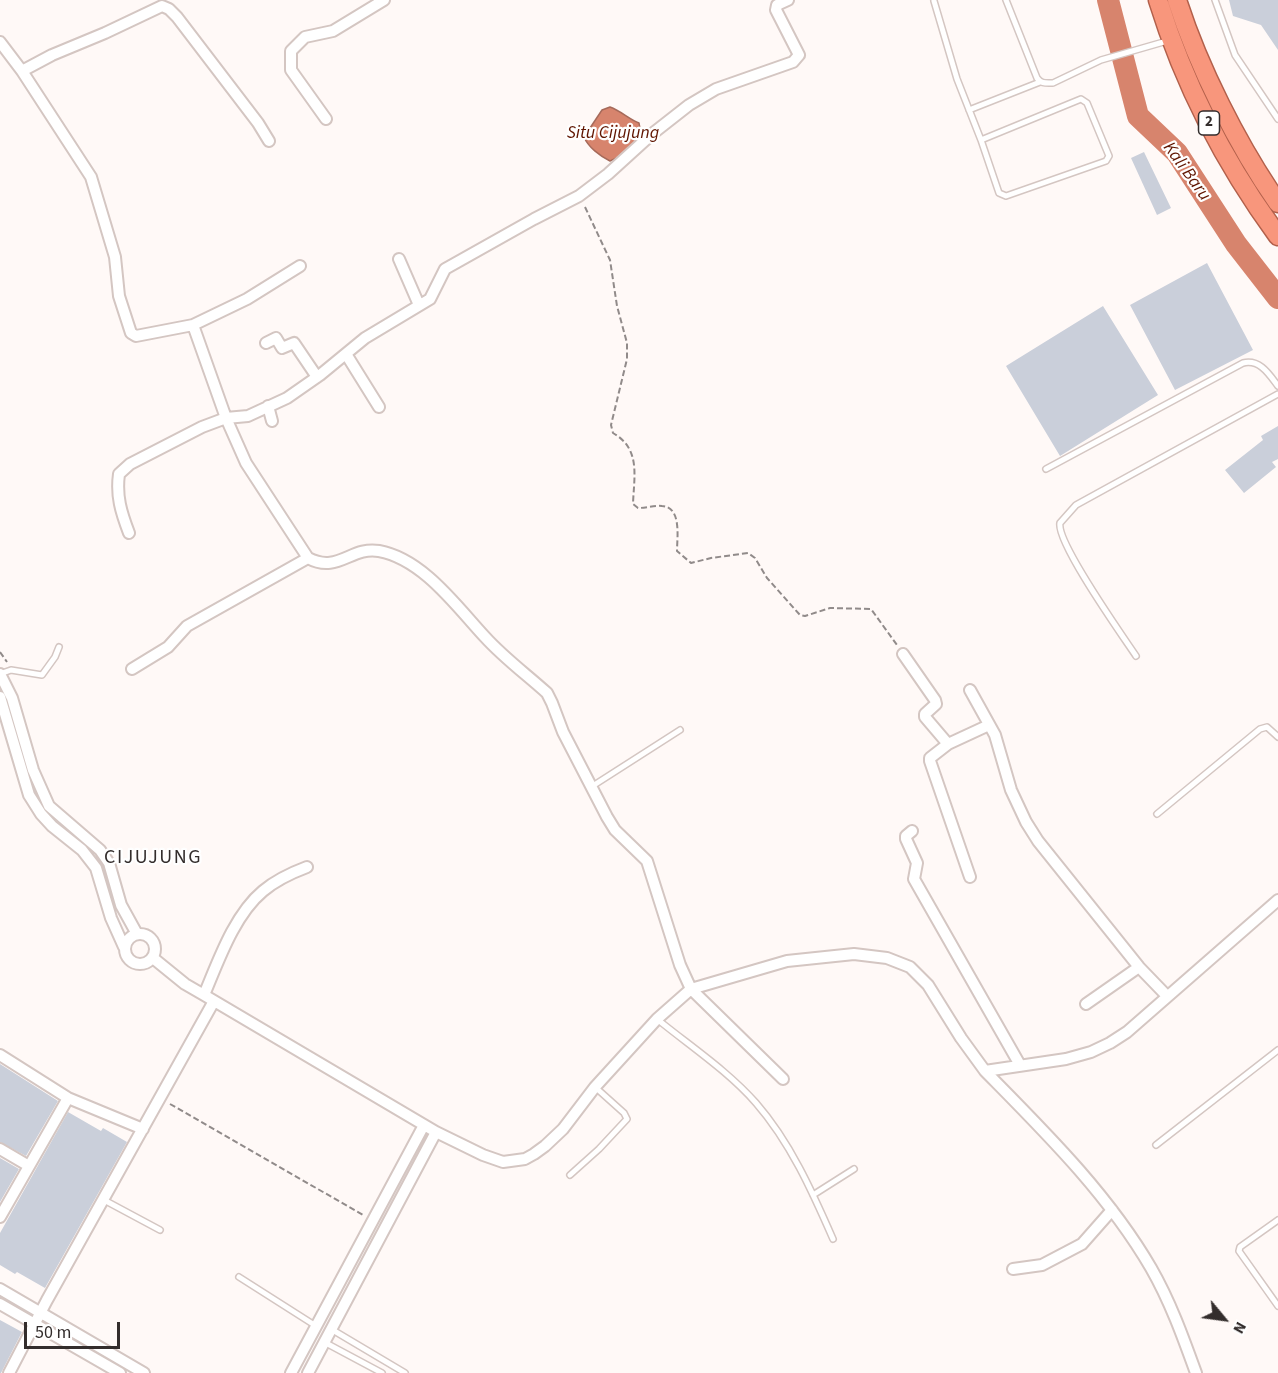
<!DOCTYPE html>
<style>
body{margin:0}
#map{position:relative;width:1278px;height:1373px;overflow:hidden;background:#fff9f7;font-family:"Source Sans 3",sans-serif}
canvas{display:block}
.north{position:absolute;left:1194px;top:1289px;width:60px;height:60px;-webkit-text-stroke:4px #fff;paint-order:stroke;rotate:119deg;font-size:16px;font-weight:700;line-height:24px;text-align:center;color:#332d2c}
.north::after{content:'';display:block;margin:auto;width:21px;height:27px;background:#332d2c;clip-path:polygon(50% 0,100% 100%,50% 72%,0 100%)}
.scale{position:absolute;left:24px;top:1322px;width:96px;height:27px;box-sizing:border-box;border:3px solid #332d2c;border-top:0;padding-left:8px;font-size:18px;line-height:21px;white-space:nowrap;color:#332d2c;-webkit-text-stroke:4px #fff;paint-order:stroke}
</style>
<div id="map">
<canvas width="1278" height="1373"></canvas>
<div class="north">N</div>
<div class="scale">50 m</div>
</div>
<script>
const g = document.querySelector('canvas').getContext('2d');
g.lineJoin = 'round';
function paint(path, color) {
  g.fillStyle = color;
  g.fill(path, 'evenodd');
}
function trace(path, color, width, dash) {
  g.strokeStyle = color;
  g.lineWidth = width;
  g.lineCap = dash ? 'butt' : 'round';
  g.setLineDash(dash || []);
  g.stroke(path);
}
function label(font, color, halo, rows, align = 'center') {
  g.font = font + ' "Source Sans 3",sans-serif';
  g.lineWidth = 4.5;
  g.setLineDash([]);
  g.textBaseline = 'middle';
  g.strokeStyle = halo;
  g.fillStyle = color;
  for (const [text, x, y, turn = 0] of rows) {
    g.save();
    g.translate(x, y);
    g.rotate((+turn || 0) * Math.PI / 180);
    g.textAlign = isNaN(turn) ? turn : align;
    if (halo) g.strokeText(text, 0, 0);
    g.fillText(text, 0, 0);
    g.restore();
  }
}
const water = new Path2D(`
 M610 107C621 111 629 119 639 123 645 141 625 155 610 161 600 156 588 147 584 137L602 110Z`);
const river = new Path2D(`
 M1108 0 1138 116 1177 153 1236 244 1278 298`);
const building = new Path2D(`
 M1229 0H1278V50L1261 25 1233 16Z
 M1144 152 1171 208 1157 215 1131 158Z
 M1207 263 1253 350 1175 390 1130 305Z
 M1103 306 1158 395 1060 456 1006 366Z
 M1278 426V459L1272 462 1276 467 1244 493 1225 470 1263 440 1261 436Z
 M0 1064 58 1101 26 1156 0 1142Z
 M68 1112 101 1131 103 1128 127 1142 45 1288 17 1272 15 1274 0 1265V1233Z
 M0 1158 19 1169 0 1202Z
 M0 1320 22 1332 1 1373H0Z`);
const path = new Path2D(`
 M585 207 610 260 617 306 627 343V359L611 425 613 433C641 449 634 476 633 504L638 508C646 508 655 505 662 506 682 507 677 538 677 551L691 563 711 558 748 553 755 558 767 578 800 615 805 616 830 608 871 609 897 645
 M0 652 7 662
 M170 1104 363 1215`);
const service = new Path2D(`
 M1006 0 1037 78C1041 84 1046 83 1053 83L1101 60 1167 41
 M1215 0 1235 55 1278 119
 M934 1 957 79 981 140 999 193 1006 196 1106 161 1109 156 1087 103 1081 99 981 140
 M969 110 1040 82
 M1046 469 1243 363C1260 359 1269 374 1278 386
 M1136 656C1122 635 1056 542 1060 523L1076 505 1278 394
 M0 674 11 670 42 675 55 657 59 647
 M591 787 680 730
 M1157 814 1260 729 1267 727 1278 737
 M657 1019C690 1046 728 1071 756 1103 790 1142 812 1191 833 1239
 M1156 1145 1278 1050
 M570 1175 599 1149 627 1119 624 1113 595 1087
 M813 1195 854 1169
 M104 1200 160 1230
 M1278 1220 1240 1247 1239 1251 1278 1306
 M239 1277 316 1326
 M331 1329 405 1373
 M324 1342 382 1373`);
const minor = new Path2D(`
 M0 42 22 71 91 177 115 257 119 296 131 333 136 336 193 325 226 418 246 463 308 558C338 574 351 546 379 551 423 559 457 607 485 637 504 658 526 674 547 693L552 703 563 732 607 817 615 830 647 861 680 965 691 989 783 1079
 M22 71 52 55 105 33 162 6 169 9 177 17 258 123 269 141
 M326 119 291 70V51L305 37 333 31 384 0
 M399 259 419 305
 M193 325 247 299 300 266
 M266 343 276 338 282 348 294 343 317 377
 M346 354 379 407
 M268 406 272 421
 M129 533C121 512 116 496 119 474L130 464 202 427 226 418 248 416 287 398 320 375 365 338 430 299 445 269 534 219 579 196 608 174 652 134 689 105 716 89 793 62 799 55 776 10 777 5 788 0
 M903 654 935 700 936 704 925 714V717L948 744
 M132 669 168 647 187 626 308 558
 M0 674 12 698 33 770 49 806 100 850 109 863 121 905 137 934
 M970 690 995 735 1011 790 1026 822 1038 841 1139 967 1167 996
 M0 697 29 795 41 814 52 826 82 850 96 868 111 918 124 947
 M912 831 906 836V839L917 863 914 879 1020 1065
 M970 877 930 761V758L948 744 989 725
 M125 949a15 15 0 1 1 30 0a15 15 0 1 1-30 0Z
 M153 958 185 984 204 995 436 1132 483 1155 503 1162 525 1159 534 1154 545 1146 563 1129 595 1087 657 1019 691 989 787 961 854 954 887 958 910 967 928 985 961 1038 985 1071 1066 1059 1091 1052 1110 1043 1127 1032 1278 900
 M204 995C218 962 234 915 263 891 276 880 291 873 307 867
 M1086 1004 1139 967
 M0 1055 68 1098 143 1129
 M985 1071C1045 1132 1108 1194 1151 1268 1170 1301 1183 1337 1196 1373
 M0 1149 29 1166
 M0 1217 68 1098
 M1013 1269 1042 1265 1082 1244 1112 1210
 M0 1289 144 1373
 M0 1304 120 1373
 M9 1373 47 1300 214 1001
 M291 1373 424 1125
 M308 1373 436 1132`);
const trunk = new Path2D(`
 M1158 0C1184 84 1226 165 1278 236
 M1177 0C1198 66 1238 146 1278 203`);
const shields = [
 [1209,123,21]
];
const shieldNames = [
 ["2",1209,123]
];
const waterNames = [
 ["Situ Cijujung",613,134],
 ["Kali Baru",1186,172,54]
];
const quarterNames = [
 ["CIJUJUNG",153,859]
];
paint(water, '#d7846d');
trace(water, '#a66a5a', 1.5);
trace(river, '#d7846d', 22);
paint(building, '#cacfda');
trace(service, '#d4c6c2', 8);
trace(minor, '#d4c6c2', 14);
trace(trunk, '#b2604b', 21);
trace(path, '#918b8a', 2, [6, 3]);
trace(service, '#fff', 5);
trace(minor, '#fff', 10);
trace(trunk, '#f8967c', 18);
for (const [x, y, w] of shields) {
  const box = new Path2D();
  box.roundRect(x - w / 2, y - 12, w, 24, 4.5);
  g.fillStyle = '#fff';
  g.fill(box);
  trace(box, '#332d2c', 1.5);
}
label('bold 15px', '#332d2c', null, shieldNames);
label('italic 18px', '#601500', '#fff', waterNames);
g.letterSpacing = '1.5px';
label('20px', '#332d2c', '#fff', quarterNames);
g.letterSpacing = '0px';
</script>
